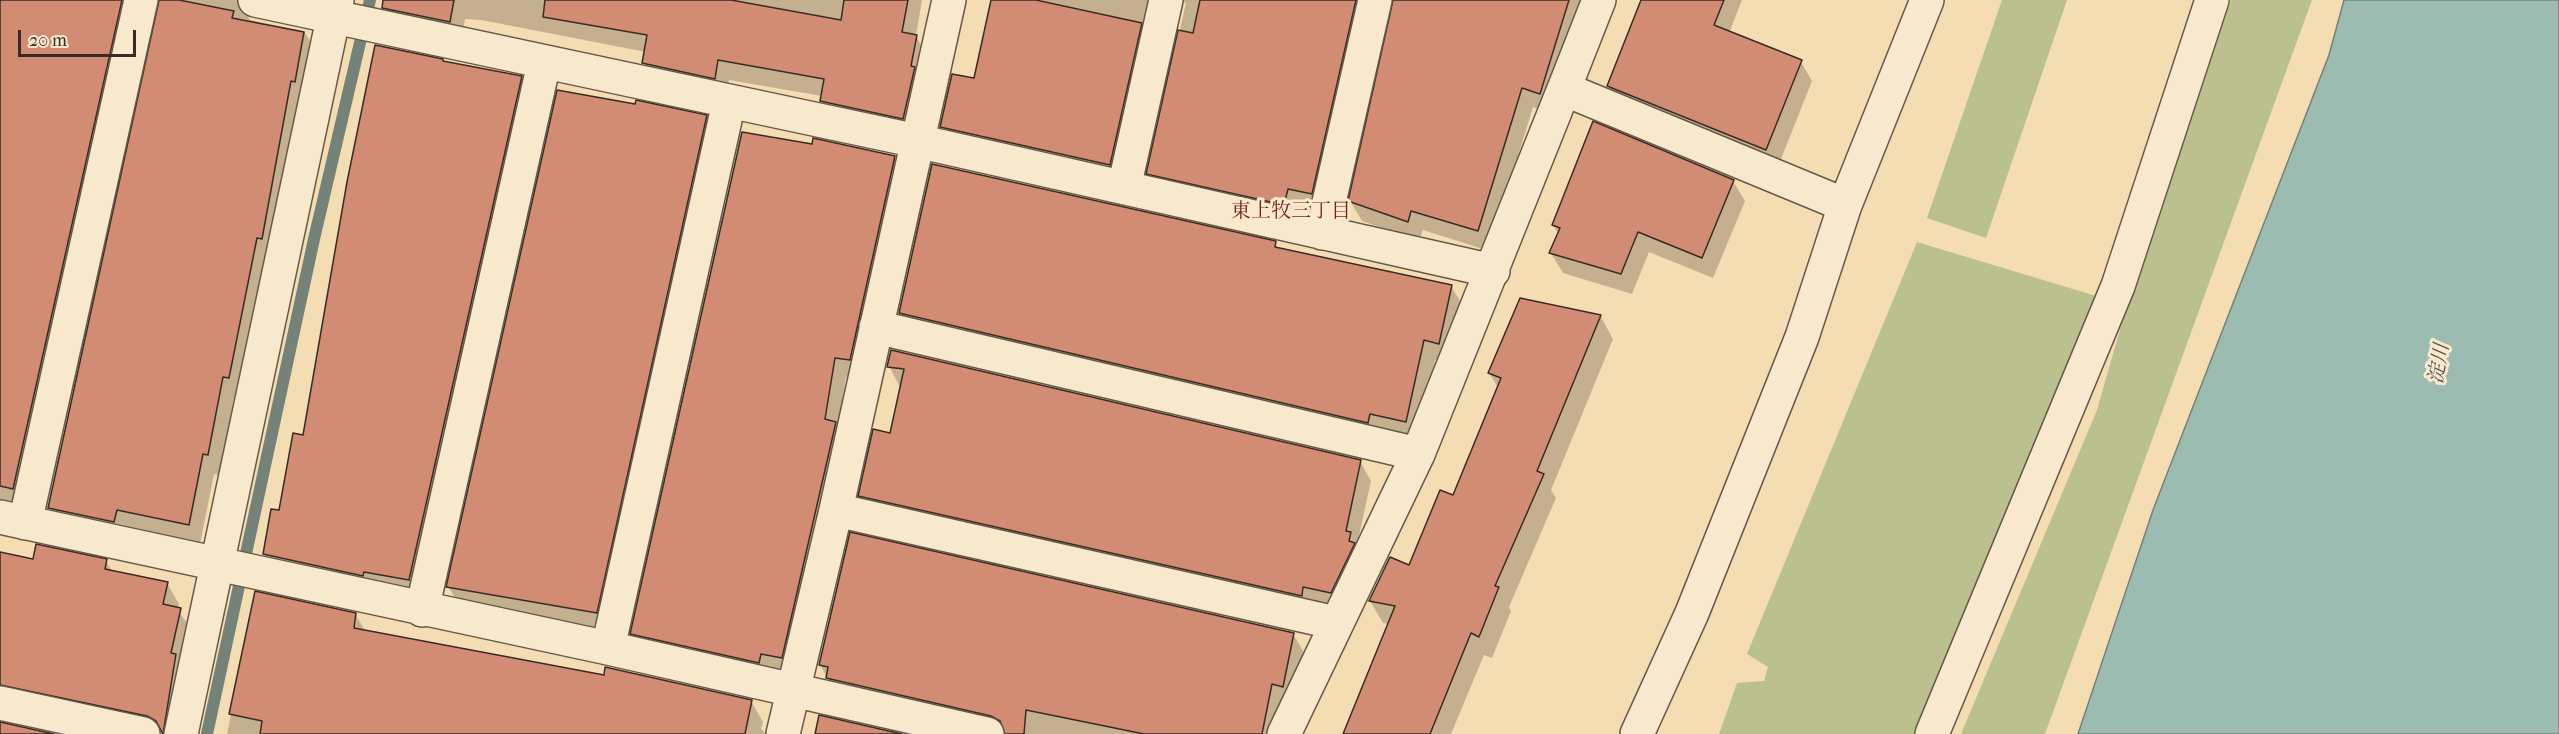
<!DOCTYPE html>
<meta charset="utf-8">
<style>
body{margin:0}
#map{position:relative;width:2559px;height:734px;overflow:hidden;background:#f5ddb3;font-family:"IM FELL French Canon",serif}
canvas{display:block}
.scale{position:absolute;left:18px;top:30px;width:118px;height:27px;box-sizing:border-box;border:3px solid #392c26;border-top:0;padding-left:8px;font-size:18px;line-height:21px;white-space:nowrap;color:#392c26;-webkit-text-stroke:4px #f8e9ce;paint-order:stroke}
</style>
<div id="map">
<canvas width="2559" height="734"></canvas>
<div class="scale">20 m</div>
</div>
<script>
const g = document.querySelector('canvas').getContext('2d');
g.lineJoin = 'round';
function paint(path, color) {
  g.fillStyle = color;
  g.fill(path, 'evenodd');
}
function trace(path, color, width, dash) {
  g.strokeStyle = color;
  g.lineWidth = width;
  g.lineCap = dash ? 'butt' : 'round';
  g.setLineDash(dash || []);
  g.stroke(path);
}
function label(font, color, halo, rows, align = 'center') {
  g.font = font + ' "IM FELL French Canon","Noto Serif JP",serif';
  g.lineWidth = 6;
  g.setLineDash([]);
  g.textBaseline = 'middle';
  g.strokeStyle = halo;
  g.fillStyle = color;
  for (const [text, x, y, turn = 0] of rows) {
    g.save();
    g.translate(x, y);
    g.rotate((+turn || 0) * Math.PI / 180);
    g.textAlign = isNaN(turn) ? turn : align;
    if (halo) g.strokeText(text, 0, 0);
    g.fillText(text, 0, 0);
    g.restore();
  }
}
const green = new Path2D(`
 M2002 0H2067L1986 238 1927 218Z
 M2231 0H2312L2045 734H1961L2097 410 2136 273Z
 M1917 242 2096 296 1921 734H1719L1737 683 1764 681 1768 667 1747 654Z`);
const water = new Path2D(`
 M2344 0H2559V734H2078L2153 510 2329 55Z`);
const shadow = new Path2D(`
 M0 0H128L25 508 0 503Z
 M160 0H326L253 7 248 17 250 20 304 31 316 51 240 398 234 397 219 475 214 474 200 544 61 528 49 508Z
 M387 0H922L916 36 927 56 915 138 833 121 821 101 822 96 729 80 726 98 656 83 644 63 646 52 481 20 465 19 461 42 397 28 385 8Z
 M992 0H1585L1552 113 1533 107 1489 251 1423 230 1419 241 1362 221 1350 201 1395 3 1391 1 1382 2 1323 214 1299 209 1295 224 1160 193 1148 173 1186 3 1182 1 1172 2 1121 185 953 147 942 127 975 80Z
 M1642 0H1742L1729 33 1801 62 1812 81 1777 169 1620 106 1608 86Z
 M444 63 521 77 533 98 421 600 276 575 264 554 304 437Z
 M706 117 718 137 608 632 460 607 448 586Z
 M894 157 906 177 861 379 846 377 838 427 847 443 793 677 644 654 632 634Z
 M1733 181 1745 201 1713 278 1649 252 1632 294 1563 273 1551 253 1559 235 1553 225Z
 M1275 243 1279 250 1451 286 1463 306 1451 363 1435 360 1418 442 912 333 900 313Z
 M1519 300 1601 317 1613 339 1551 490 1556 498 1509 607 1511 611 1492 658 1484 655 1451 734H1345L1389 624 1383 623 1370 601 1410 567 1454 497 1499 389 1489 373Z
 M892 352 1360 461 1371 481 1342 613 872 516 860 496 892 435 900 387 889 366Z
 M0 554 34 560 106 561 113 573 167 583 179 604 177 609 192 630 171 725 0 691Z
 M256 593 355 614 366 632 751 701 763 722 761 729 766 734H227Z
 M1293 634 1305 654 1277 734H997L839 698 820 665Z`);
const stream = new Path2D(`
 M207 734 314 239 370 0`);
const building = new Path2D(`
 M0 0H122L13 489 0 486Z
 M159 0H179L234 11 232 18 304 32 295 82 291 81 262 239 257 238 229 378 223 377 208 455 203 454 189 525 117 510 114 522 48 508Z
 M383 0H454L450 22 382 8Z
 M545 0H731L841 20 844 0H908L902 32 917 35 911 66 915 67 903 119 820 101 824 79 718 60 715 79 642 63 647 35 543 17Z
 M991 0H1036L1142 23 1110 165 940 127 952 74 974 78Z
 M1200 0H1356L1312 194 1288 189 1284 205 1146 174 1178 30 1193 33Z
 M1393 0H1569L1540 94 1522 88 1478 231 1411 211 1408 222 1348 201Z
 M1641 0H1724L1714 25 1802 60 1766 150 1607 86Z
 M375 45 443 59V61L522 76 409 580 364 572 363 576 263 554 271 509 279 510 293 433 303 435 347 182Z
 M557 90 635 104 636 100 707 115 597 613 446 587Z
 M1593 121 1734 180 1702 258 1638 232 1621 274 1549 253 1560 228 1552 225Z
 M742 132 812 144 813 138 895 156 850 360 835 358 825 419 836 422 782 658 761 654 759 663 630 634Z
 M932 164 1276 241 1275 247 1452 285 1439 344 1424 340 1406 422 1370 414 1368 423 899 313Z
 M1520 298 1601 315 1537 471 1544 474 1495 586 1499 587 1479 637 1471 633 1430 734H1343L1395 606 1369 601 1390 557 1409 565 1440 490 1453 495 1501 378 1488 373Z
 M891 350 1361 460 1346 531 1351 532 1349 541 1355 543 1331 593 1303 587 1302 596 858 496 873 429 890 433 904 369 887 367Z
 M850 532 1294 633 1283 687 1272 684 1262 734H1144L1026 710 1024 734H1005L1000 721 991 716 826 678 828 667 819 665Z
 M36 544 107 559 105 569 168 582 163 604 181 608 171 653 176 654 163 734 156 721 147 716 0 685V552L33 559Z
 M255 591 356 613 354 628 604 675 605 667 752 700 745 734H260L262 721 229 714Z
 M819 715 902 734H815Z
 M0 722 54 734H0Z`);
const street = new Path2D(`
 M255 0 917 141 1493 271
 M1564 89 1599 0
 M1124 188 1166 0
 M1322 233 1375 0
 M876 327 1418 454
 M836 510 1336 623
 M0 517 608 648 987 734
 M25 523 141 0
 M422 610 544 63
 M608 648 729 102
 M0 703 143 734
 M181 734 337 0
 M783 734 836 510 949 0
 M1284 734 1418 454 1564 89 1845 205
 M1637 734 1692 613 1802 337 1845 205 1927 0
 M1932 734 2118 286 2212 0`);
const neighbourhoodNames = [
 ["東上牧三丁目",1291,212]
];
const waterNames = [
 ["淀川",2440,364,-81]
];
paint(green, '#bac18e');
paint(water, '#9cbbb1');
trace(water, '#748279', 1.5);
paint(shadow, '#0003');
trace(stream, '#748279', 12);
paint(building, '#d18c73');
trace(building, '#392c26', 1.5);
trace(street, '#685849', 36);
trace(street, '#f8e9ce', 33);
label('20px', '#7a1f14', '#f8e9ce', neighbourhoodNames);
label('italic 20px', '#525049', '#f8e9ce', waterNames);
</script>
